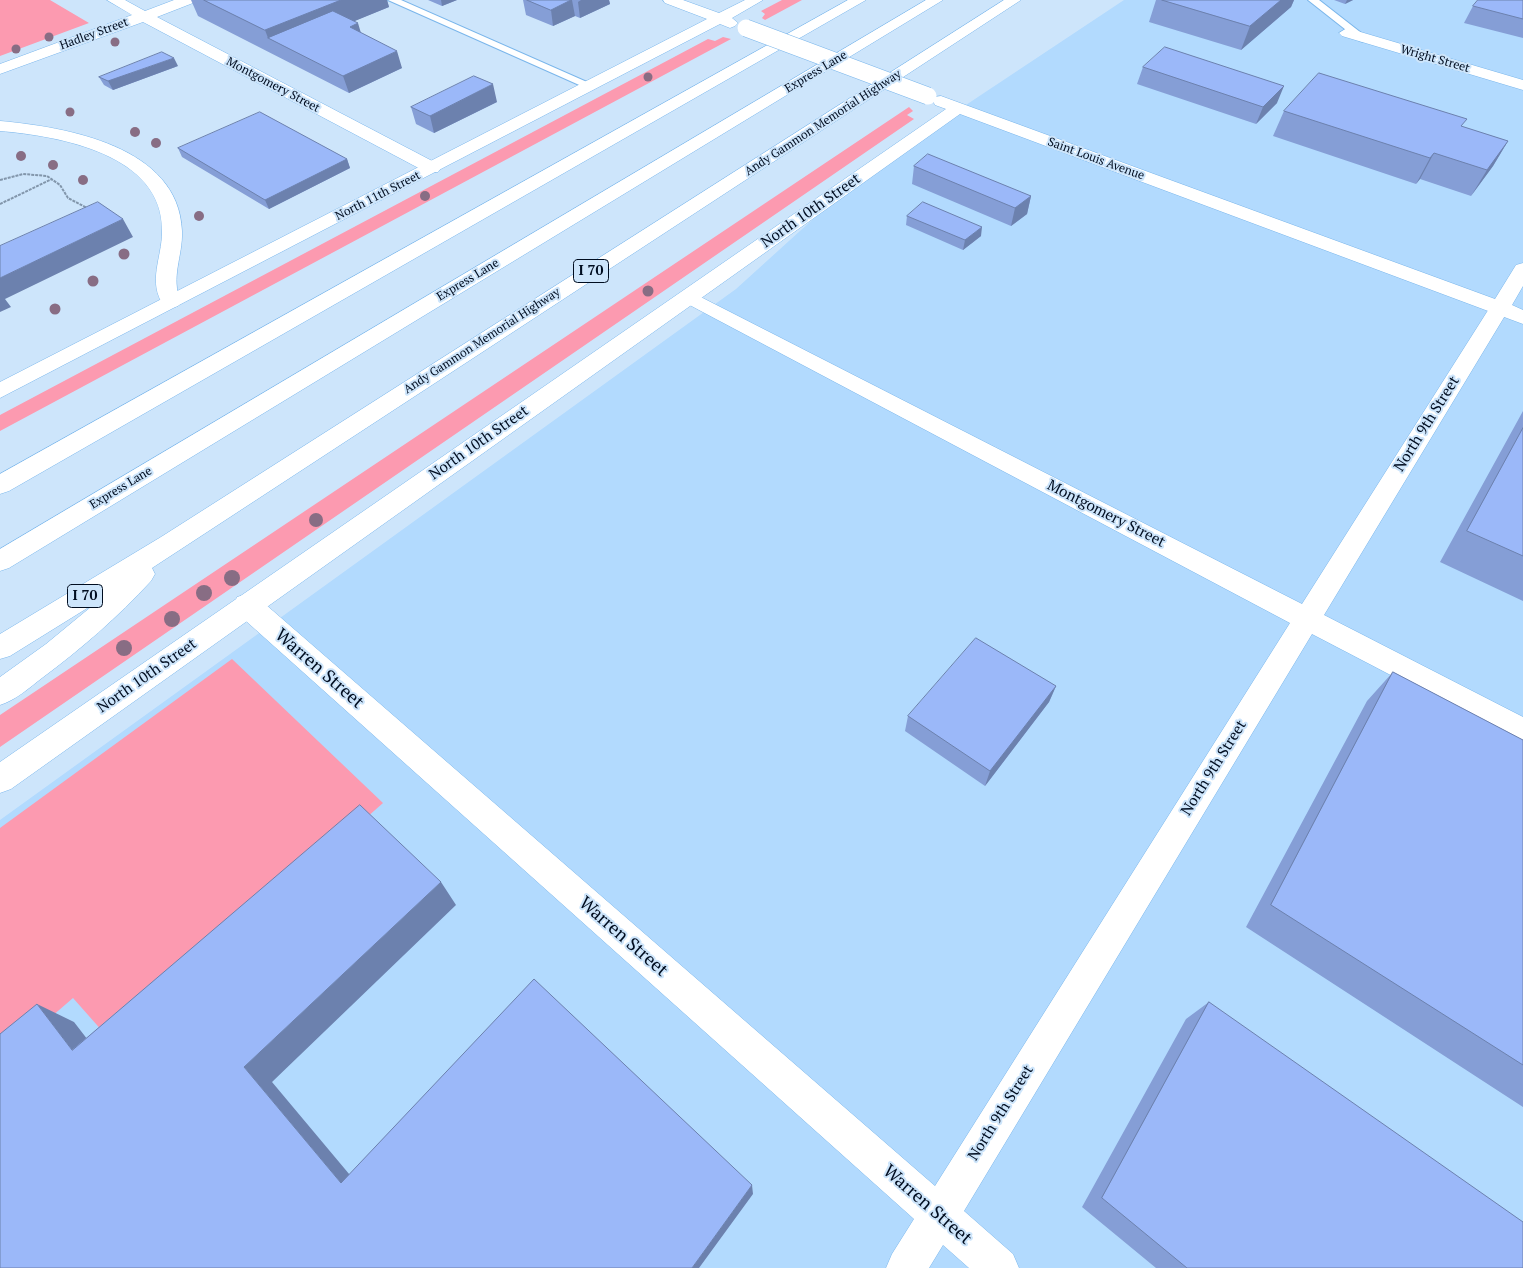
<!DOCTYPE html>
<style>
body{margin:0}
canvas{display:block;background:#cde5fb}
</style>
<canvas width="1523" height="1268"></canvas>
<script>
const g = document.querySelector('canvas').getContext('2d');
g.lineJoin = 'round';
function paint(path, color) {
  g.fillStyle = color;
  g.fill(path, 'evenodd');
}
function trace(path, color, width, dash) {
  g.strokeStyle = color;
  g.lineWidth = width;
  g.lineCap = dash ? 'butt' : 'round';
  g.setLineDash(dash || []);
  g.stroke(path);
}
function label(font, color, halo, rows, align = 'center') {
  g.font = font + ' "PT Serif",serif';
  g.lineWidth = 4;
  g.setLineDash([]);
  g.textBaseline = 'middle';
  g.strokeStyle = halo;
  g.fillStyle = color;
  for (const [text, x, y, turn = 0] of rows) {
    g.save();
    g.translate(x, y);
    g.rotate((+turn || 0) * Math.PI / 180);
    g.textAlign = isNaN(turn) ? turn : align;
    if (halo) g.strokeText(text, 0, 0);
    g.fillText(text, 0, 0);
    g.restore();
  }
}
const built = new Path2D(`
 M1124 0H1523V1268H0V820L736 289 865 172Z`);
const green = new Path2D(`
 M0 0H50L89 23 0 56Z
 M782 0H802L765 20 762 18 765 14 761 11Z
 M723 37 731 39 0 431V415L708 39 715 41Z
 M909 107 913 111 907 115 914 119 0 747V715Z
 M232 659 383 803 112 1042 73 998 0 1061V828Z`);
const path = new Path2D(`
 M0 180 23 174 47 176 60 185 68 198 89 209
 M0 204 52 179`);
const lane = new Path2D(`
 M388 0H401L596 86 590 89 586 88Z
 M1308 0H1319L1369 39 1364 42 1360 41Z`);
const street = new Path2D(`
 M107 0H125L145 11 174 0H195L193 3 157 17 438 164 441 168 438 172H426L143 22 0 74V64L132 15Z
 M1347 28 1523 80V90L1342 36 1339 33Z
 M0 121C66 127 179 146 182 231 183 257 170 277 181 302L178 306 171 308 164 306C147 282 162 258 162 232 164 154 59 136 0 131Z
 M689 291 1302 604 1492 304 1499 303 1506 304 1509 309 1324 615 1523 717V744L1312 634 964 1211 1013 1254 1019 1268H969L943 1245 929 1268H886L892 1254 914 1219 237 613 234 605 237 597 247 594 257 597 935 1186 1290 623 682 301 679 297 682 293Z`);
const secondary = new Path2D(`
 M663 0H683L719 13 745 0H763L732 18 738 23 735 26 730 28 720 24 0 398V382L707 19 665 3Z
 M941 96 1495 299 1516 265 1523 263V286L1512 305 1523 310V324L960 114 11 789 0 793V762L946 109 935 105 933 101 935 97Z`);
const highway = new Path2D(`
 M848 0H866L9 491 0 494V474Z
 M926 0H943L9 568 0 571V549Z
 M1004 0H1021L152 568 155 574 151 581C118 617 81 649 42 678 29 688 16 700 0 705V677L46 644 97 602 10 656 0 659V634L161 537Z`);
const secondaryBridge = new Path2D(`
 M746 28 928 96`);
const trees = [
 [49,37,4.5],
 [115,42,4.5],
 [16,49,4.5],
 [648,77,4.5],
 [70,112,4.5],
 [135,132,5],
 [156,143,5],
 [21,156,5],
 [53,165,5],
 [83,180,5],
 [425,196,5],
 [199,216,5],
 [124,254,5.5],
 [93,281,5.5],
 [648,291,5.5],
 [55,309,5.5],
 [316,520,7],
 [232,578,8],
 [204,593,8],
 [172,619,8],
 [124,648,8]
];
const wall = new Path2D(`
 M191 0H387L389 7 354 21 361 33 402 68 349 93 198 16Z
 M428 0H457L442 6Z
 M523 0H609L610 4 580 18 575 16 553 26 526 15Z
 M1156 0H1294L1291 7 1241 50 1149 22Z
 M1334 0H1353L1345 4Z
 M1523 0V38L1464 23 1473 6Z
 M178 66 113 90 104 85 99 77Z
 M1143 67 1277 103 1256 124 1137 84Z
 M497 102 434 133 416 124 411 107Z
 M1284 111 1463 127 1508 141 1493 166 1471 196 1420 179 1416 184 1273 136Z
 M178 148 347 159 350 168 269 209 182 157Z
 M914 166 1031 196 1027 214 1011 226 912 184Z
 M907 216 981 236 963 250 906 225Z
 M1523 411V601L1440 562Z
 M1393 672 1523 740V1107L1246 927 1367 701Z
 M1056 686 1049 702 985 786 905 731 908 716Z
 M1209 1002 1523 1268H1156L1082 1207 1186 1019Z`);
const shadedWall = new Path2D(`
 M341 0H387L389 7 289 48 268 38 265 30Z
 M441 0H457L442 6Z
 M571 0H572L575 16 553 26 551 10Z
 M581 0H609L610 4 580 18 578 2Z
 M1281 0H1294L1291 7 1241 50 1250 26Z
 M1347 0H1353L1345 4Z
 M358 23 363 40 350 27Z
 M397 51 402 68 349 93 343 76Z
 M174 58 178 66 113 90 108 81Z
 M493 84 497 102 434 133 430 116Z
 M1284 86 1277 103 1256 124 1263 107Z
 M1508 141 1493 166 1471 196 1487 170Z
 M1434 153 1420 179 1416 184 1430 158Z
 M347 159 350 168 269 209 265 200Z
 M1031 196 1027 214 1011 226 1015 208Z
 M123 219 133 237 5 299 11 307 0 312V278Z
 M982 227 981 236 963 250 965 240Z
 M1056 686 1049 702 985 786 990 771Z
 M441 882 456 905 272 1082 365 1193 341 1183 244 1067Z
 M37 1004 74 1022 108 1066 72 1050Z
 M752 1185 753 1194 699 1268H692Z`);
const building = new Path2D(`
 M204 0H341L265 30Z
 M527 0H571L551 10Z
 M1162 0H1281L1250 26Z
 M1478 0H1523V19L1473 6Z
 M333 11 358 23 350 27 397 51 343 76 268 38Z
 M1165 47 1284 86 1263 107 1143 67Z
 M162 52 174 58 108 81 99 77Z
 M1319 73 1467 119 1461 126 1508 141 1487 170 1434 153 1430 158 1284 111Z
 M474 76 493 84 430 116 411 107Z
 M260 112 347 159 265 200 178 148Z
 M928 154 1031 196 1015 208 914 166Z
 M98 202 123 219 0 278V246Z
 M923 202 982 227 965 240 907 216Z
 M1523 428V556L1467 531Z
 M976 638 1056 686 990 771 908 716Z
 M1393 672 1523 740V1065L1271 905Z
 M360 805 441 882 244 1067 341 1183 534 979 752 1185 692 1268H0V1034L37 1004 72 1050Z
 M1209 1002 1523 1222V1268H1187L1102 1198Z`);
const farStreetnames = [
 ["Hadley Street",94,34,-20],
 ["Wright Street",1435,59,16],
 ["Express Lane",816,72,-31],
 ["Montgomery Street",273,85,28],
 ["Andy Gammon Memorial Highway",823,123,-33],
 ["Saint Louis Avenue",1096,159,20],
 ["North 11th Street",378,196,-27],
 ["Express Lane",468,280,-31],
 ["Andy Gammon Memorial Highway",482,341,-33],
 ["Express Lane",121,488,-31]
];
const shields = [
 [591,271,35],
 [85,596,35]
];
const shieldNames = [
 ["I 70",591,271],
 ["I 70",85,596]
];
const streetNames = [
 ["North 10th Street",811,211,-35],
 ["North 9th Street",1427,424,-58],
 ["North 10th Street",479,443,-35],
 ["Montgomery Street",1106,514,27],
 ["North 10th Street",147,676,-35],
 ["North 9th Street",1214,768,-58],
 ["North 9th Street",1001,1113,-58]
];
const nearStreetnames = [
 ["Warren Street",319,669,41],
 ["Warren Street",623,937,41],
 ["Warren Street",927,1205,41]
];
paint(built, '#b2dafe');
paint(green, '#fc9ab0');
trace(lane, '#7ab6eb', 2);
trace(street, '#7ab6eb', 1);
trace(secondary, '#7ab6eb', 1);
trace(highway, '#7ab6eb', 1);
trace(path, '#8296ab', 2, [3, 1]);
paint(lane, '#fff');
paint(street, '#fff');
paint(secondary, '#fff');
paint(highway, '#fff');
trace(secondaryBridge, '#7ab6eb', 18, []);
trace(secondaryBridge, '#fff', 17);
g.fillStyle = '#886d84';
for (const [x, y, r] of trees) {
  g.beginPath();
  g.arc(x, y, r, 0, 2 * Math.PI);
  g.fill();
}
paint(wall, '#859ed6');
paint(shadedWall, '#6c81ae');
paint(building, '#9bb8f9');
trace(building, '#6c81ae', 1);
label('12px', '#000d20', '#cde5fb', farStreetnames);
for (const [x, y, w] of shields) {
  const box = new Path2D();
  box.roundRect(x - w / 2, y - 11.5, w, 23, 4);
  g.fillStyle = '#cde5fb';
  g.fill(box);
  trace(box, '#000d20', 1);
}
label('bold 14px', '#000d20', null, shieldNames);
label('15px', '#000d20', '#cde5fb', streetNames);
label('18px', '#000d20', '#cde5fb', nearStreetnames);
</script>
